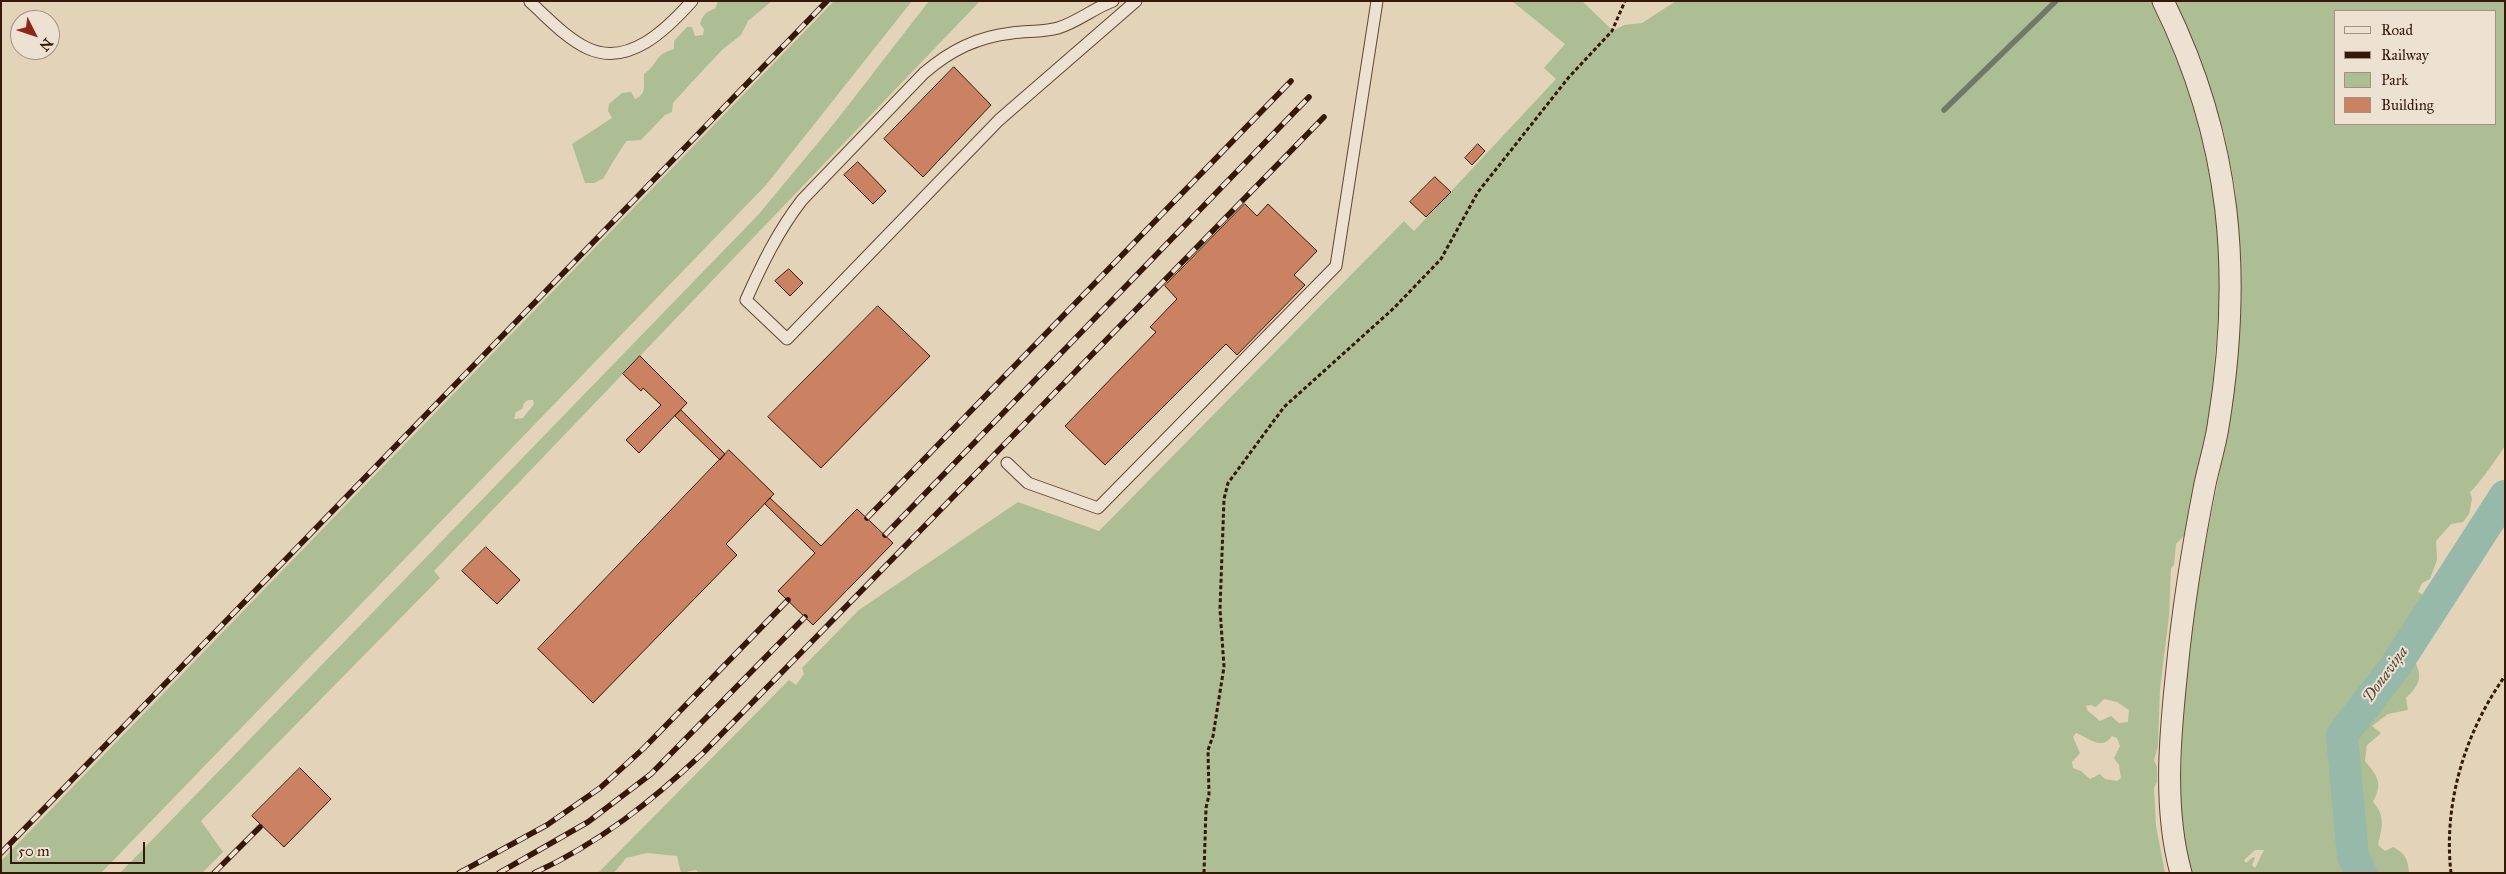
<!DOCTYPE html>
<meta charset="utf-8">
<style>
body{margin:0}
#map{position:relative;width:2506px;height:874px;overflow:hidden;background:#e3d3b8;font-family:"IM FELL Great Primer",serif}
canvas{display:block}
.frame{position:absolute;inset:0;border:2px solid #361808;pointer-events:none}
.legend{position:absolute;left:2334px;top:10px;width:162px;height:115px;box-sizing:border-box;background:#ede2d1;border:1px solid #a49181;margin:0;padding:6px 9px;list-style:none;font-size:15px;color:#361808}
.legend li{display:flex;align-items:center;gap:10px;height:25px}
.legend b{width:25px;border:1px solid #a49181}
.north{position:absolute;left:10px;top:10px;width:50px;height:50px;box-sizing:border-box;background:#ede2d1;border:1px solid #a49181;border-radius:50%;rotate:131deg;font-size:14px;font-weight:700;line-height:20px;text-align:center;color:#361808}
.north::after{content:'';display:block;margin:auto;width:18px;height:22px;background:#8f2418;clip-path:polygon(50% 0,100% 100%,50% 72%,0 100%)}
.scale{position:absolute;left:10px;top:842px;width:135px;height:22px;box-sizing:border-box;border:2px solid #361808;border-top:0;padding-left:6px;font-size:15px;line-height:18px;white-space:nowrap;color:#361808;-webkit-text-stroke:4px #ede2d1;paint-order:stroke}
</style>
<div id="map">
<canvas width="2506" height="874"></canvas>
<div class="frame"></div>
<ul class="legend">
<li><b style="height:6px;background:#ede2d1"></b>Road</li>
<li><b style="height:6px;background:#361808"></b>Railway</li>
<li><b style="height:14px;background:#adbe94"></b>Park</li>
<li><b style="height:14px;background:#cb8263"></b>Building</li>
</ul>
<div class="north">N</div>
<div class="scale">50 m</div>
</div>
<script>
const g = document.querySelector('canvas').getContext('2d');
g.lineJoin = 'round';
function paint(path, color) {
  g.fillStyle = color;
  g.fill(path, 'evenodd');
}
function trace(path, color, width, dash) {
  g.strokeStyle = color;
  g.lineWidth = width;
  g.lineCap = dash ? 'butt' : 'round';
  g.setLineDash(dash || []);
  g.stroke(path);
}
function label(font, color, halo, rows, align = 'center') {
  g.font = font + ' "IM FELL Great Primer",serif';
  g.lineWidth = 4;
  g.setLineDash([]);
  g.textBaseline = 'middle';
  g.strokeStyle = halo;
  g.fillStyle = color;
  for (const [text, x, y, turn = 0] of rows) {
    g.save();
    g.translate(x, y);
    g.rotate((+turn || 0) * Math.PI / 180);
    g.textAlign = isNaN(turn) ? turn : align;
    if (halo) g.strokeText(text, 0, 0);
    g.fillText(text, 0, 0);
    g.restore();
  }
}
const green = new Path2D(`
 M718 1H772L748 21 741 35 723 49 691 83 673 103 672 112 665 115 641 140 627 141C624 143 605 175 604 178L594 183H585L572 144 612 118 608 111 609 104 622 93 631 92 635 99C648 94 643 83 644 74 658 65 654 54 674 49V41L687 27H692L695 36 703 35 704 29 700 24C703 15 706 11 715 9Z
 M834 1H912L766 185 101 873H1V861ZM528 400H533L534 404C531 409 527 412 523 418L514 419 516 412 522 409 524 403Z
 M929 1H980L434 571 440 578 201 821 223 852 202 873H120L758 215 836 121Z
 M1512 1H1582L1613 31 1624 25 1642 23 1676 1H2152L2184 73 2212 165 2221 283 2210 415 2184 536 2176 544 2174 565 2171 568 2169 616 2160 689 2158 746 2154 760 2157 767V782L2154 788 2156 826 2165 873H699L696 870 681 873 677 856 647 853 626 858 614 873H598L789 680 796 685 804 674 802 668 859 610 1018 502 1099 531 1404 221 1414 231 1556 79 1544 68 1565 44ZM2104 699 2117 702 2129 710 2128 722 2119 723 2111 716 2100 721 2087 710 2086 706 2091 705 2096 707ZM2076 733C2089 738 2102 751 2112 736L2117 738 2120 746 2114 758 2119 765 2121 778 2117 781 2105 779 2100 774 2090 779 2081 771 2073 768 2072 762 2080 753 2073 737Z
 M2175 1H2505V446C2497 458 2480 483 2470 492L2472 499 2469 514 2463 522 2451 524 2436 541 2437 560 2430 579 2422 583 2418 592 2424 595 2427 606C2411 619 2403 636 2413 657 2416 664 2420 671 2419 679 2417 687 2412 692 2406 698L2408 710 2388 714 2372 726 2381 733 2367 745 2365 761C2378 777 2383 783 2373 802 2386 816 2382 828 2378 845L2385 851 2393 847C2405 853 2408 859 2409 873H2189L2180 804 2183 709 2196 592 2228 429 2237 350 2240 252 2235 186 2224 133 2204 71ZM2335 11H2495V124H2335ZM2255 850H2264L2255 868 2252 865 2255 858 2253 857 2246 863 2244 860Z`);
const stream = new Path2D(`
 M1944 110 2056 1`);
const river = new Path2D(`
 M2361 873 2353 857 2342 735 2394 668 2505 496`);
const building = new Path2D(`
 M954 67 991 105 923 177 884 139Z
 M1478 144 1485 151 1472 165 1465 158Z
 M858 162 886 191 873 204 844 175Z
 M1435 177 1451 192 1426 217 1410 202Z
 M1245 204 1257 216 1268 204 1317 251 1294 275 1305 285 1237 355 1226 344 1105 465 1065 426 1156 332 1150 327 1177 299 1165 286Z
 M789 269 803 283 790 296 775 281Z
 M878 306 930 356 821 468 768 417Z
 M640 356 687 403 639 453 626 440 661 405 643 388 641 391 623 374Z
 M681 410 725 454 720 460 675 416Z
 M729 450 774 494 726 544 737 555 593 703 538 649Z
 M770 498 821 546 857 509 893 543 813 625 778 591 815 553 765 504Z
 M486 547 520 580 497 604 462 571Z
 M300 768 331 799 284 847 252 816Z`);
const path = new Path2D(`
 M1204 873 1206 808 1209 795 1208 750 1213 736 1224 667 1220 609 1224 499 1228 483 1284 407 1394 308 1441 259 1478 192 1569 77 1612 31 1625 1
 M2451 873C2443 804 2465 732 2505 676`);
const lane = new Path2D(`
 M1113 1C1094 8 1078 22 1058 28 1044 32 1027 31 1012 33 977 37 951 50 924 73L802 200C778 231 762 264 746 300L787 339 999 120 1136 1
 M530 2C548 18 566 38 587 48 628 68 667 29 692 1
 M1007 463 1028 483 1098 508 1336 266 1377 1`);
const street = new Path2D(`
 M2163 1C2232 140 2243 275 2218 427 2215 446 2209 465 2205 484 2193 545 2183 607 2177 669 2170 735 2163 808 2181 873`);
const rail = new Path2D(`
 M867 518 1291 81
 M885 535 1309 97
 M1 853 827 1
 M214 873 260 827
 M459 873 547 825 600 788 644 748 788 600
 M499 873 588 822 651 774 805 617
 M534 873C598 844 652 801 703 753L1324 117`);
const waterNames = [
 ["Donaviņa",2386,675,-54]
];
paint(green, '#adbe94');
trace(stream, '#707969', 5.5);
trace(river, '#96b9aa', 32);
paint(building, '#cb8263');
trace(building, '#361808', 1);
trace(lane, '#614734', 13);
trace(street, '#614734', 23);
trace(path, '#361808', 3, [4, 2.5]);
trace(lane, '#ede2d1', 11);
trace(street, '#ede2d1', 21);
trace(rail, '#361808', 5.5);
trace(rail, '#ede2d1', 4, [11]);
label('italic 16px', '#534839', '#ede2d1', waterNames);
</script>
